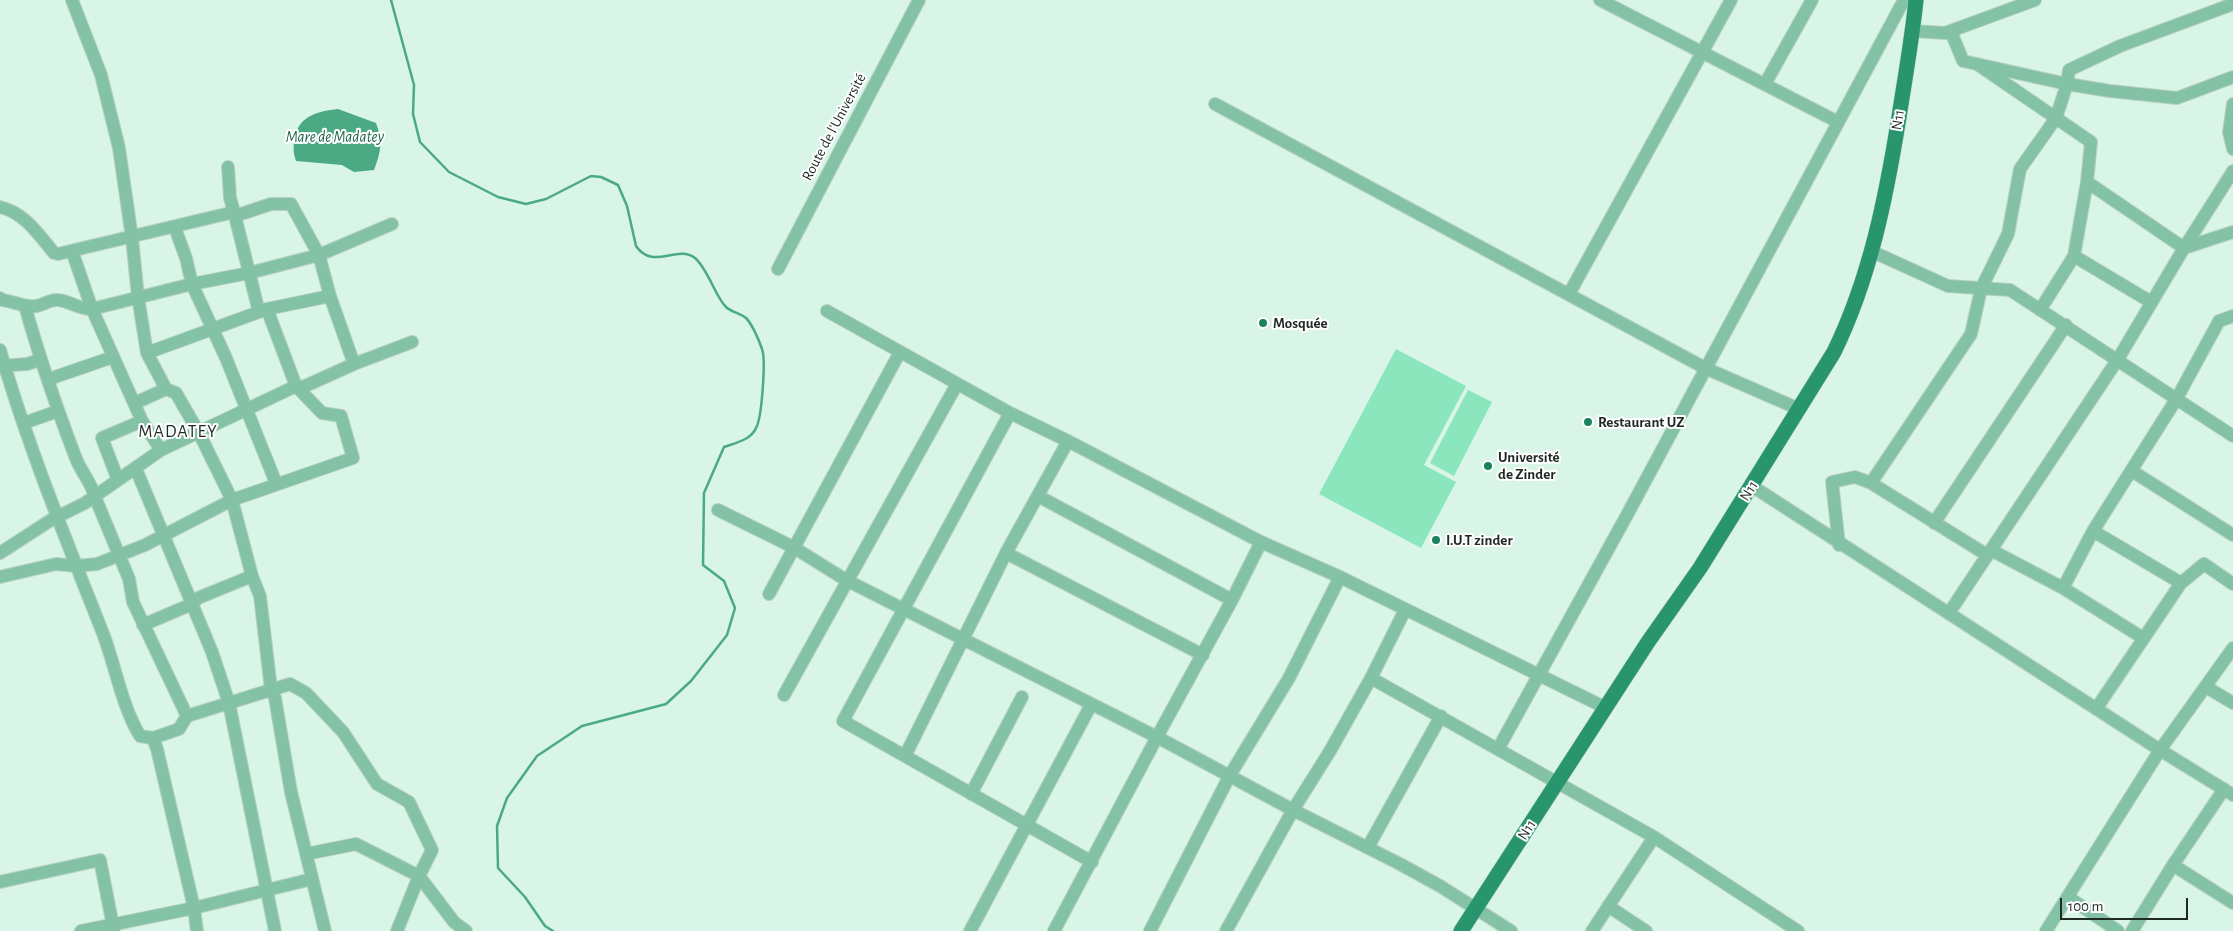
<!DOCTYPE html>
<meta charset="utf-8">
<style>
body{margin:0}
#map{position:relative;width:2233px;height:931px;overflow:hidden;background:#d8f5e7;font-family:"Alegreya Sans",sans-serif}
canvas{display:block}
.scale{position:absolute;left:2060px;top:898px;width:128px;height:22px;box-sizing:border-box;border:2px solid #1f2a25;border-top:0;padding-left:6px;font-size:15px;line-height:18px;white-space:nowrap;color:#1f2a25;-webkit-text-stroke:4px #fff;paint-order:stroke}
</style>
<div id="map">
<canvas width="2233" height="931"></canvas>
<div class="scale">100 m</div>
</div>
<script>
const g = document.querySelector('canvas').getContext('2d');
g.lineJoin = 'round';
function paint(path, color) {
  g.fillStyle = color;
  g.fill(path, 'evenodd');
}
function trace(path, color, width, dash) {
  g.strokeStyle = color;
  g.lineWidth = width;
  g.lineCap = dash ? 'butt' : 'round';
  g.setLineDash(dash || []);
  g.stroke(path);
}
function label(font, color, halo, rows, align = 'center') {
  g.font = font + ' "Alegreya Sans",sans-serif';
  g.lineWidth = 4;
  g.setLineDash([]);
  g.textBaseline = 'middle';
  g.strokeStyle = halo;
  g.fillStyle = color;
  for (const [text, x, y, turn = 0] of rows) {
    g.save();
    g.translate(x, y);
    g.rotate((+turn || 0) * Math.PI / 180);
    g.textAlign = isNaN(turn) ? turn : align;
    if (halo) g.strokeText(text, 0, 0);
    g.fillText(text, 0, 0);
    g.restore();
  }
}
const green = new Path2D(`
 M1396 349 1466 386 1424 465 1456 482 1421 548 1319 494Z
 M1468 390 1492 402 1454 476 1430 463Z`);
const water = new Path2D(`
 M338 109 376 123C383 141 381 152 374 170L354 172 342 165 296 161C293 152 293 147 295 137 299 116 318 111 338 109Z`);
const stream = new Path2D(`
 M391 0 414 85 413 114 420 142 449 172 498 197 526 204 546 199 591 176 601 177 618 185 627 206 636 246C653 271 677 244 695 258 708 269 716 298 726 307 731 312 740 313 746 318 752 324 759 340 762 349 766 359 762 418 756 428 751 440 735 443 724 447L704 493 703 565 724 581 735 608 727 635 691 681 666 704 582 726 537 756 507 798 497 826 498 868 525 897 545 926 553 931`);
const minor = new Path2D(`
 M72 0 101 75 119 148 132 238 138 297 147 353 166 389 176 393 199 433 232 500 252 576 260 596 271 689 275 698 291 792 325 931
 M1600 0 1838 122
 M1913 31 1945 33 2035 0
 M1951 32 1963 61 2067 84 2110 91 2177 98 2233 77
 M1977 64 2091 142 2087 182 2074 256 2040 310
 M1765 84 1812 0
 M1215 104 1705 368 1799 409
 M2233 104 2229 132 2233 149
 M228 167 230 198 234 212
 M2087 182 2184 248 2233 232
 M0 207C24 212 39 235 54 253L58 254 234 212 259 312
 M235 216 271 204H291L319 255 330 296 354 364
 M175 228 186 258 192 284 249 273 319 255 392 224
 M1871 251 1948 286 2010 290 2233 436
 M2074 256 2151 302
 M778 269 919 0
 M1569 294 1731 0
 M0 298 2 300C13 301 25 308 36 306 44 305 50 299 58 300 70 301 80 310 92 309L72 251
 M25 306C39 356 56 406 75 456 80 471 91 481 95 497L129 579 133 602 187 716
 M827 311 1010 413 1068 441 1261 542 1340 577 1606 708
 M0 350C28 447 67 542 104 636 116 669 122 706 140 736L153 738 157 749 194 908 197 931
 M147 353 267 309 330 296
 M0 366 27 364 40 360
 M49 379 113 357
 M135 403 166 389
 M1010 413 843 721 1092 862
 M24 423 58 411
 M161 450 142 421 92 309 192 284 226 358 276 483
 M136 469 212 652 229 703 275 931
 M2132 471 2233 535
 M118 480 102 438 142 421
 M1871 483 1971 334 1981 289 2008 234 2020 169 2056 118 2067 84 2069 70 2120 46 2233 4
 M1752 486 2160 750 2233 795
 M1038 496 1232 600
 M718 510 793 547 846 580 1157 737 1293 810 1400 864 1440 886 1511 931
 M1934 523 2066 325
 M2093 531 2181 583 2204 564 2233 584
 M1839 545 1832 482 1855 477 1871 483 1987 555
 M1991 550 2063 588 2143 638
 M0 553 51 520 85 503 161 450 296 386 303 387 354 364 412 342
 M1006 553 1203 655
 M0 577 56 564 77 566 97 564 145 545 232 500 353 458 341 416 322 413 296 386 267 309
 M2063 588 2093 531 2177 398 2219 321 2233 316
 M769 594 900 352
 M1949 613 2118 359 2184 248 2233 171
 M143 625 192 604 198 598 252 576
 M1371 678 1654 837 1798 931
 M2206 687 2233 703
 M784 695 957 384
 M2096 709 2181 583
 M153 738 179 729 187 716 290 684 306 693 343 732 377 784 409 802 432 850 419 876 454 922 466 931
 M1498 749 1627 515 1904 0
 M905 756 1006 553 1068 441
 M971 794 1022 697
 M1368 847 1441 716
 M306 854 356 844 419 876 397 931
 M2173 865 2233 903
 M0 882 100 860 114 931
 M2068 897 2118 931
 M1608 906 1646 931
 M81 931 194 908 312 879
 M970 931 1091 705
 M1054 931 1157 737 1232 600 1261 542
 M1150 931 1230 775 1289 678 1340 577
 M1226 931 1293 810 1330 751 1371 678 1405 610
 M1592 931 1654 837
 M2046 931 2160 750 2233 648
 M2132 931 2173 865 2224 789`);
const major = new Path2D(`
 M1461 931 1648 642 1700 568 1834 352C1870 278 1886 198 1899 117 1905 78 1912 39 1916 0`);
const markers = [
 [1263,323,5,"#19835f"],
 [1588,422,5,"#19835f"],
 [1488,466,5,"#19835f"],
 [1436,540,5,"#19835f"]
];
const streetNames = [
 ["N11",1898,120,-81],
 ["Route de l'Université",834,127,-62],
 ["N11",1749,491,-58],
 ["N11",1527,830,-58]
];
const poiNames = [
 ["Mosquée",1273,323],
 ["Restaurant UZ",1598,422],
 ["Université",1498,457],
 ["de Zinder",1498,474],
 ["I.U.T zinder",1446,540]
];
const waterNames = [
 ["Mare de Madatey",335,137]
];
const quarterNames = [
 ["MADATEY",178,432]
];
paint(green, '#8be6be');
paint(water, '#4baa84');
trace(stream, '#4baa84', 2.5);
trace(minor, '#b7d0c4', 14);
trace(major, '#b7d0c4', 16);
trace(minor, '#84c2a5', 12);
trace(major, '#29956e', 15);
for (const [x, y, r, color] of markers) {
  const dot = new Path2D();
  dot.arc(x, y, r, 0, 2 * Math.PI);
  g.fillStyle = color;
  g.fill(dot);
  trace(dot, '#fff', 2);
}
label('15px', '#1f2a25', '#fff', streetNames);
label('bold 15px', '#1f2a25', '#fff', poiNames, 'left');
label('italic 16px', '#1e654a', '#fff', waterNames);
g.letterSpacing = '1px';
label('18px', '#1f2a25', '#fff', quarterNames);
g.letterSpacing = '0px';
</script>
